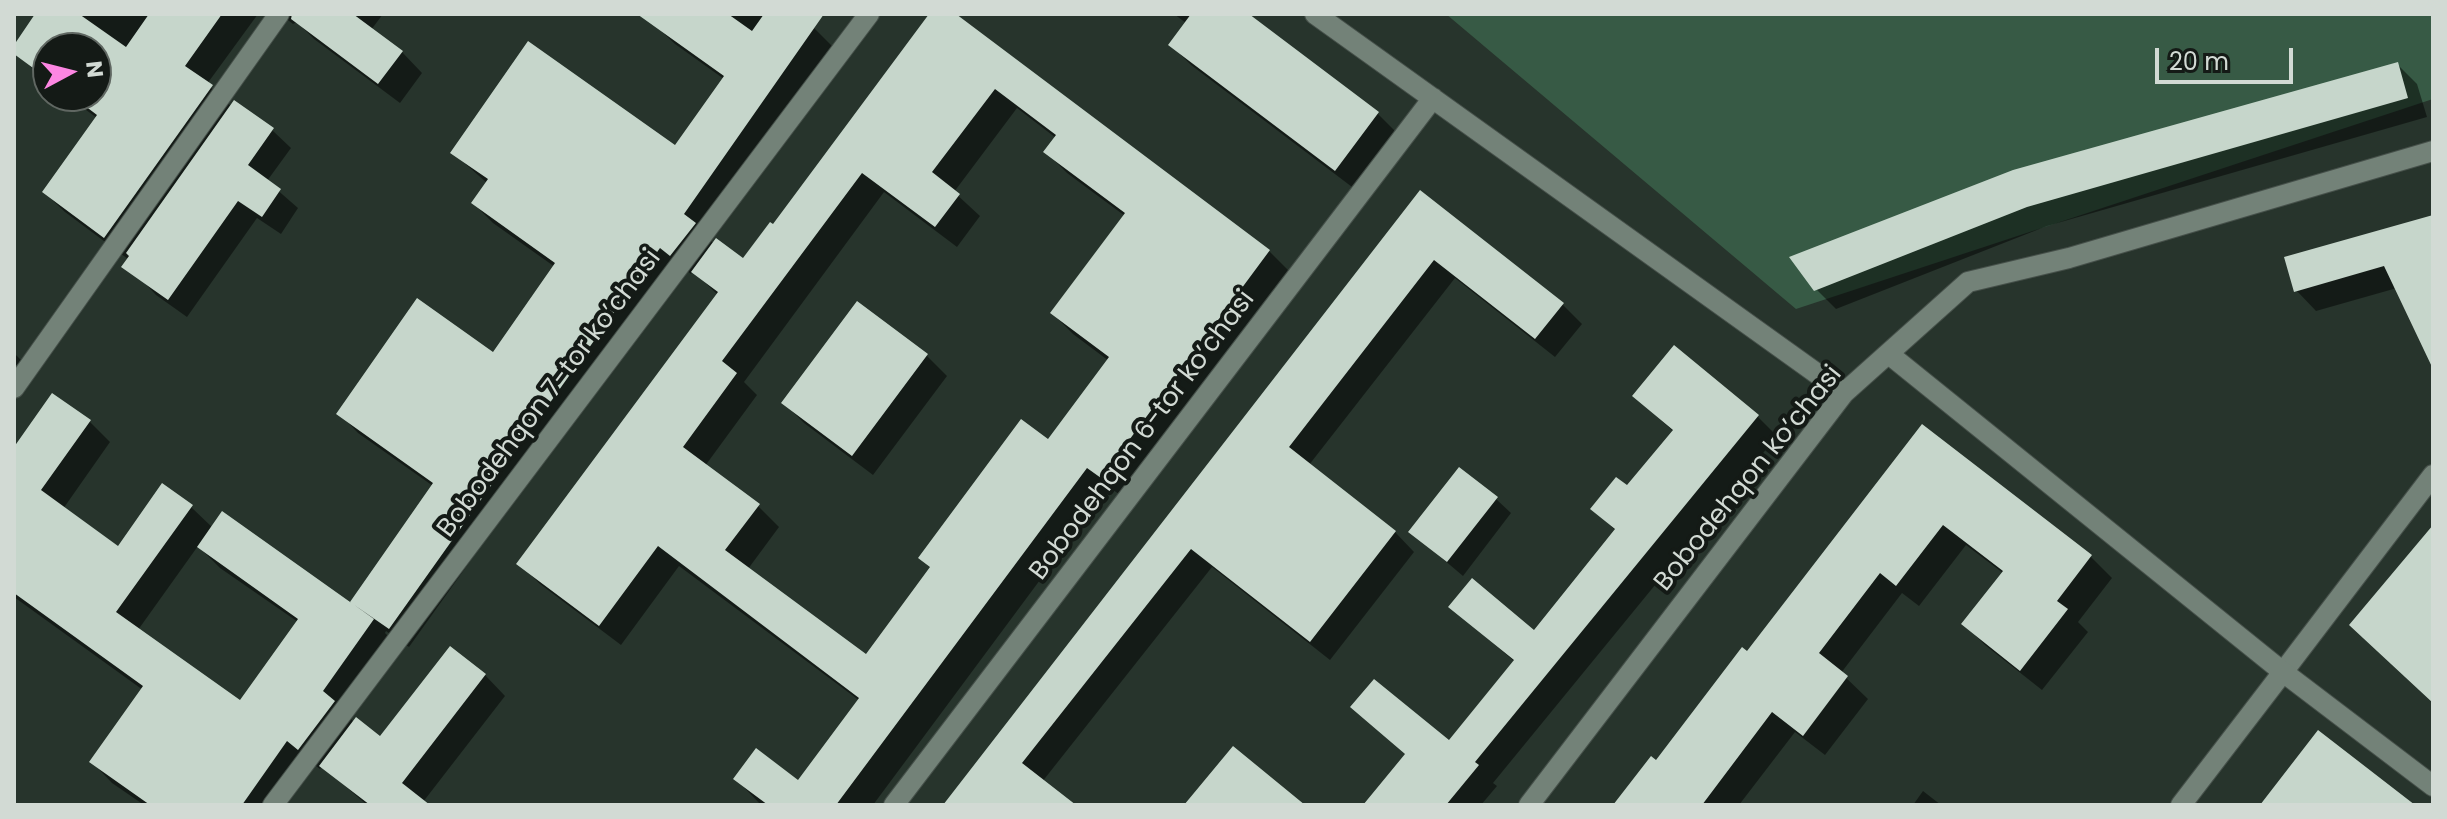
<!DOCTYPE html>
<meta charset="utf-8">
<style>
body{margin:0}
#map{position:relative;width:2447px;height:819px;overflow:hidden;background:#27342c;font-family:Poppins,sans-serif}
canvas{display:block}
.frame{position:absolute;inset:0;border:16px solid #d2dad4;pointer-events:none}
.north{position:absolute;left:32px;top:32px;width:80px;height:80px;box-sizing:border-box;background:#141a16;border:2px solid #606762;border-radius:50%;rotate:83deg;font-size:22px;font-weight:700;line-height:32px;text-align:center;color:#d2dad4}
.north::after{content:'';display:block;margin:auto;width:28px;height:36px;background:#fd86e2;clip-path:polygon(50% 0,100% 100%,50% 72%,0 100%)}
.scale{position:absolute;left:2155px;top:48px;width:138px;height:36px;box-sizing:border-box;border:4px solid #d2dad4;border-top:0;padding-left:10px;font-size:24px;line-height:28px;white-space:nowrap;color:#d2dad4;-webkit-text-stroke:6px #141a16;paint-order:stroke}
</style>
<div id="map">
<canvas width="2447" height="819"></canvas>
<div class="frame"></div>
<div class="north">N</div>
<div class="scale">20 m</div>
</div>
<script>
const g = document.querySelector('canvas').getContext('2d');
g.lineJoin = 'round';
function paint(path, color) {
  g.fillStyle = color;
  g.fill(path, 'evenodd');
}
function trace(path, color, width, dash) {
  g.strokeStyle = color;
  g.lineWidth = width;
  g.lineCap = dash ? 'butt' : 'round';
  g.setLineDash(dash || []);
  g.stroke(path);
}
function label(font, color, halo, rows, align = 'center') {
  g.font = font + ' Poppins,sans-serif';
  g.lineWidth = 8;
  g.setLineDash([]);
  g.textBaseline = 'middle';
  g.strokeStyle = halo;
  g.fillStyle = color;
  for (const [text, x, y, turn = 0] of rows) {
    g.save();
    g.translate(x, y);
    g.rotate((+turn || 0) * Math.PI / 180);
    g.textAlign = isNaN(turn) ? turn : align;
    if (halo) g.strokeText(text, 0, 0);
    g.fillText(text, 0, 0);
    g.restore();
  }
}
const green = new Path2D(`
 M1446 14H2433V99L1796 309Z`);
const shadow = new Path2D(`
 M39 14H258L207 84 232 107 272 130 291 148 267 181 298 208 281 234 257 218 187 317 156 295 138 276 128 259 65 212 44 192 97 118 67 96H96V48H48V82L14 52V48Z
 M280 14H383L371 30 402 52 422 73 400 103 314 39 297 22 293 24Z
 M663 14H794L814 28 834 48 703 233 714 244 743 261 773 227 932 14H952L1269 251 1290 272 1123 497 1109 487 873 805H761L736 779 799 782 860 701 679 566 621 645 540 584 519 563 718 295 693 271 691 274 681 266 409 647 386 631 385 633 393 641 343 711 354 722 380 739 450 648 485 675 505 696 423 802 426 805H367L322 766 320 769 308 760 277 805H144L112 783 92 762 143 690 14 597V450L53 396 90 422 110 442 63 509 118 549 191 507 213 528 357 610 433 486 358 433 339 413 493 355 555 267 493 223 473 203 487 183 452 152 676 148 724 79 675 44 655 25ZM1017 108 1056 138 1046 152 1067 173 1125 216 1052 313 1073 334 1109 361 1049 441 931 568 866 657 748 569 779 527 758 506 705 466 757 395 744 382 884 192 957 247 980 216 954 192ZM198 546 220 568 298 622 241 703 138 630Z
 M1174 14H1246L1378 114 1398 134 1356 190 1191 65 1170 44 1186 23Z
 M2397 64 2417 84 2427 117 2047 226 1836 309 1816 289 1792 258Z
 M1421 193 1562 304 1582 324 1555 357 1455 278 1309 465 1395 532 1414 552 1330 660 1212 567 1042 782 1072 805H946Z
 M2433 217V364L2397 288 2316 311 2296 290Z
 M14 353 21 360 14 368Z
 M926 355 947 376 873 475 804 423 784 403Z
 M1634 396 1758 417 1777 436 1493 783 1497 786 1481 805H1365L1406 755 1352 707 1449 742 1515 662 1451 607 1534 632 1616 531 1592 508 1627 488 1674 432Z
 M1922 427 2091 557 2112 578 2078 622 2088 632 2042 690 1985 645 1964 624 2003 573 1966 545 1919 606 1902 593 1841 673 1868 699 1825 755 1795 732 1739 805H1615L1656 763 1748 654Z
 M1496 499 1511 513 1463 576 1411 532Z
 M1923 791 1941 805H1913Z`);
const building = new Path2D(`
 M35 14H79L126 47 149 14H222L185 66 213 85 104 238 42 192 97 115 72 96H96V48H48V79L14 54V45Z
 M292 14H353L403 51 378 84 291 19Z
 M637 14H728L752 31 764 14H824L684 214 696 223 670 256 660 248 389 629 350 602 433 483 336 414 417 298 493 352 555 263 471 203 488 179 450 153 528 41 675 145 724 76Z
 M929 14H956L1270 250 1101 478 1087 468 836 805H768L733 779 756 748 798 780 859 698 658 546 599 626 516 564 718 292 691 272 716 238 743 258 770 222 773 224ZM995 89 1056 135 1043 152 1125 213 1050 313 1109 357 1048 439 1021 419 918 558 930 567 866 654 725 550 760 504 683 447 737 373 722 361 862 173 935 227 960 194 932 172Z
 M1191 14H1249L1379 112 1335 171 1168 45Z
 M2398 62 2408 98 2027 207 1814 291 1789 257 2013 170Z
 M234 100 274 128 248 165 281 189 262 217 238 201 168 300 121 267 129 256 126 253Z
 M1420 190 1564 303 1535 339 1434 260 1289 447 1396 531 1310 642 1191 549 1022 763 1076 805H943Z
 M2433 215V369L2384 266 2294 292 2284 257Z
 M857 301 928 354 852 456 781 403Z
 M1674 345 1759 415 1475 762 1479 765 1446 805H1363L1405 754 1350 707 1374 679 1449 740 1514 660 1448 607 1472 578 1534 630 1615 529 1590 509 1616 477 1627 485 1673 430 1632 396Z
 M52 393 91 420 41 490 118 546 162 483 193 505 116 612 240 700 298 619 197 547 222 511 374 619 323 691 335 701 298 750 287 741 242 805H150L89 762 143 686 14 593V447Z
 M1922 424 2092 555 2057 601 2068 609 2020 671 1961 624 2003 571 1943 525 1896 586 1880 573 1819 653 1848 676 1803 736 1772 712 1702 805H1613L1651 756 1656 760 1742 647 1747 651Z
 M1459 467 1498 497 1447 562 1408 532Z
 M2433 525V703L2349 625Z
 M450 646 486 674 402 783 430 805H370L319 766 356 717 380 736Z
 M2318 730 2415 805H2260Z
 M1233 746 1305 805H1184Z`);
const service = new Path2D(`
 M2283 672 2433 475`);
const minor = new Path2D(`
 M1315 14 1844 393
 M1890 355 2283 672 2433 786
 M14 388 279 14
 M273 805 869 14
 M894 805 1433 98
 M1529 805 1844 393 1968 282 2069 258 2433 151
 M2181 805 2283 672`);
const streetNames = [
 ["Bobodehqon 7-tor koʼchasi",550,394,-53],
 ["Bobodehqon 6-tor koʼchasi",1143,436,-53],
 ["Bobodehqon koʼchasi",1749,479,-51]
];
paint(green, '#375a45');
paint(shadow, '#0007');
paint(building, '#c6d6cb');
trace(service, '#46504a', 22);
trace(minor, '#46504a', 22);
trace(service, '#738278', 20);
trace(minor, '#738278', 20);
label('26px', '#d2dad4', '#141a16', streetNames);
</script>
